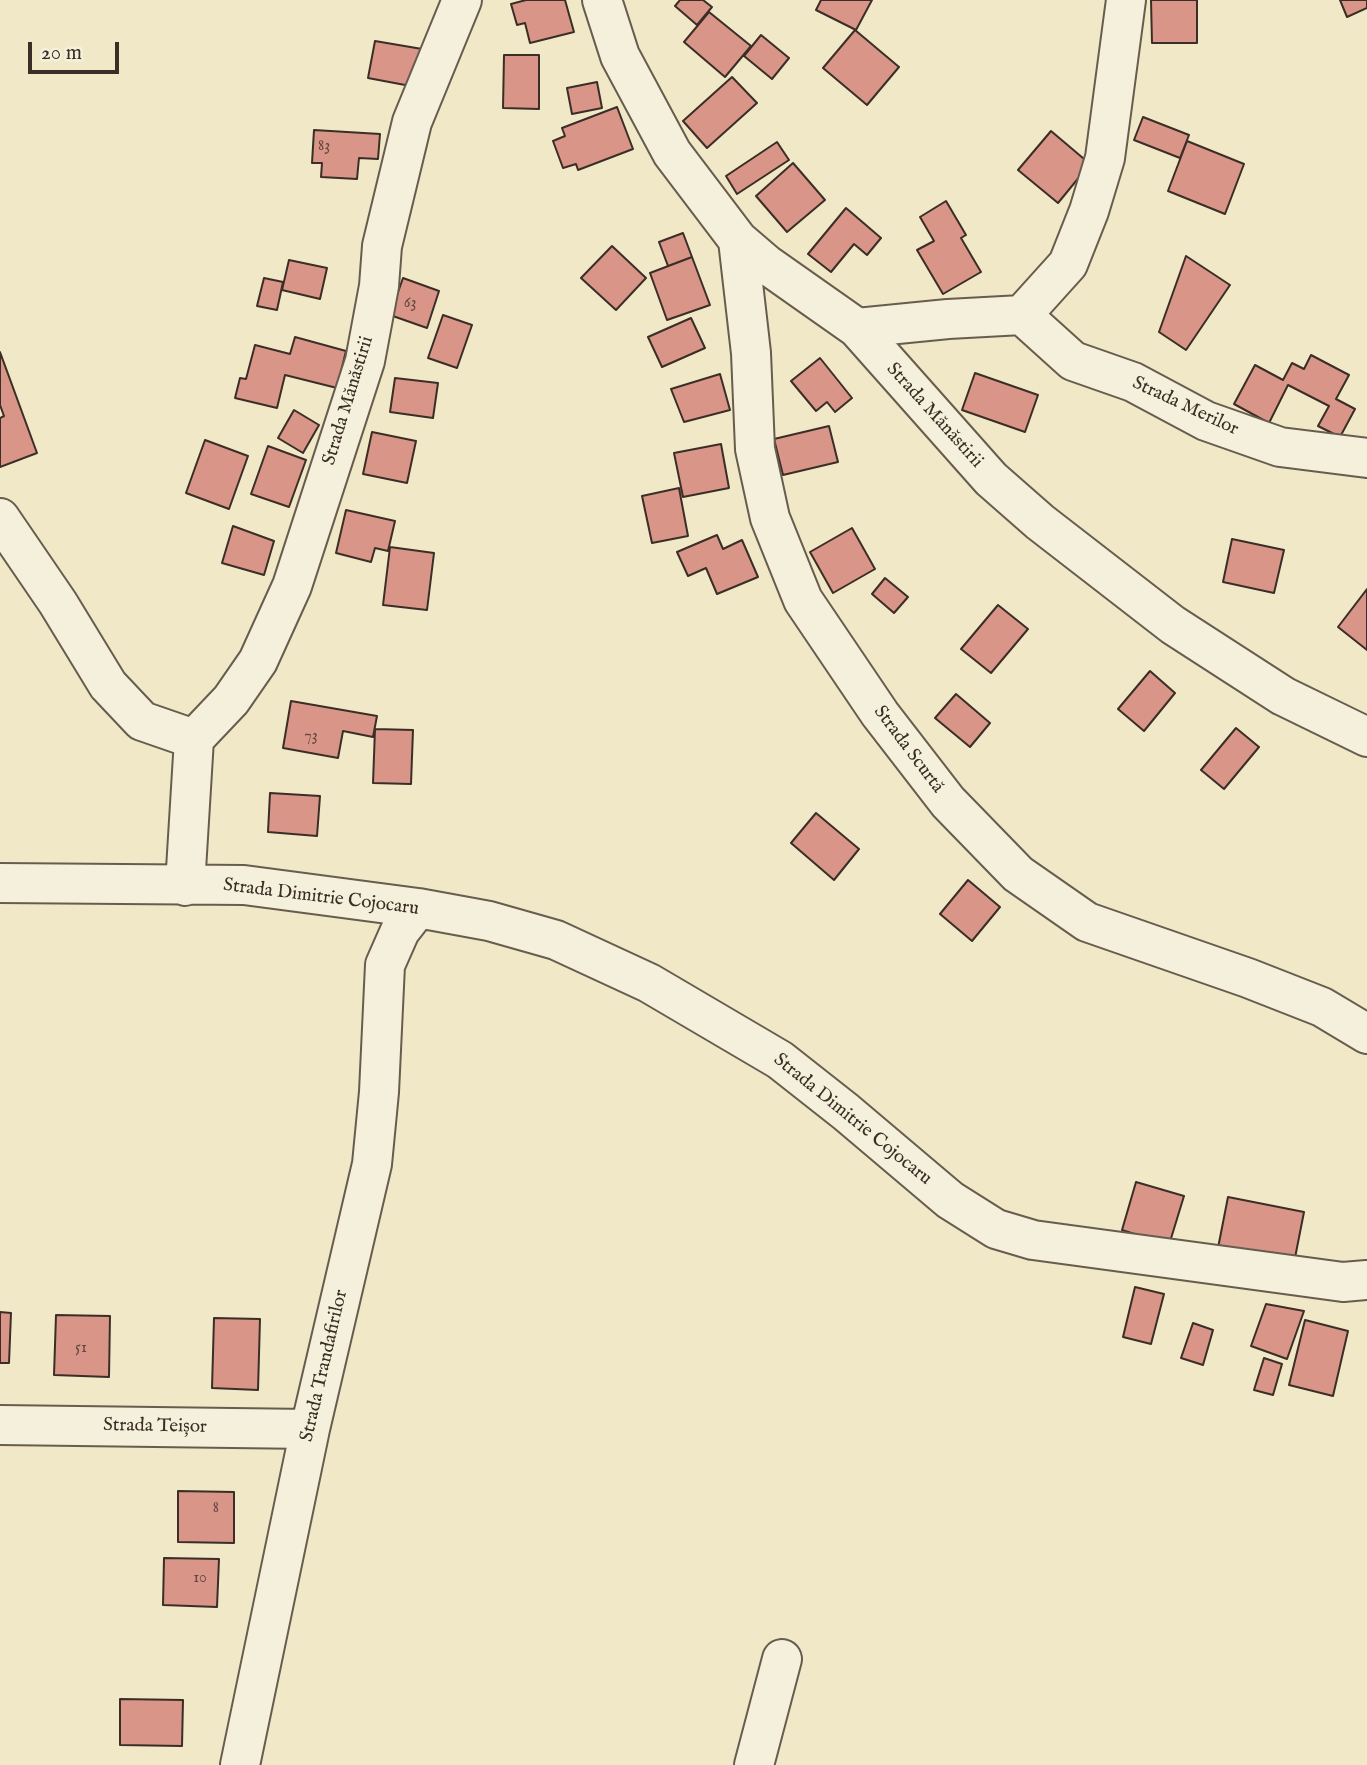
<!DOCTYPE html>
<meta charset="utf-8">
<style>
body{margin:0}
#map{position:relative;width:1367px;height:1765px;overflow:hidden;background:#f0e8c7;font-family:"IM FELL English",serif}
canvas{display:block}
.scale{position:absolute;left:28px;top:42px;width:91px;height:32px;box-sizing:border-box;border:4px solid #3b2e26;border-top:0;padding-left:9px;font-size:21px;line-height:24px;white-space:nowrap;color:#3b2e26;-webkit-text-stroke:5px #f5f0db;paint-order:stroke}
</style>
<div id="map">
<canvas width="1367" height="1765"></canvas>
<div class="scale">20 m</div>
</div>
<script>
const g = document.querySelector('canvas').getContext('2d');
g.lineJoin = 'round';
function paint(path, color) {
  g.fillStyle = color;
  g.fill(path, 'evenodd');
}
function trace(path, color, width, dash) {
  g.strokeStyle = color;
  g.lineWidth = width;
  g.lineCap = dash ? 'butt' : 'round';
  g.setLineDash(dash || []);
  g.stroke(path);
}
function label(font, color, halo, rows, align = 'center') {
  g.font = font + ' "IM FELL English",serif';
  g.lineWidth = 5;
  g.setLineDash([]);
  g.textBaseline = 'middle';
  g.strokeStyle = halo;
  g.fillStyle = color;
  for (const [text, x, y, turn = 0] of rows) {
    g.save();
    g.translate(x, y);
    g.rotate((+turn || 0) * Math.PI / 180);
    g.textAlign = isNaN(turn) ? turn : align;
    if (halo) g.strokeText(text, 0, 0);
    g.fillText(text, 0, 0);
    g.restore();
  }
}
const building = new Path2D(`
 M526 0H565L574 32 530 43 525 23 517 25 511 4Z
 M680 0H703L712 7 697 25 675 6Z
 M821 0H872L856 30 816 10Z
 M1151 0H1197V43H1152Z
 M1340 0H1367V8L1347 17Z
 M709 12 751 46 725 77 684 42Z
 M855 30 899 67 867 105 823 68Z
 M761 35 789 58 772 79 744 56Z
 M375 41 428 50 421 88 368 78Z
 M504 55H539V109L503 108Z
 M732 77 757 103 707 148 683 121Z
 M597 82 602 108 572 114 567 88Z
 M617 107 633 149 578 170 576 164 563 168 553 141 565 136 562 128Z
 M1143 117 1189 135 1180 158 1134 140Z
 M314 130 380 134 378 159 359 158 357 179 321 177 322 163H312Z
 M1051 131 1090 164 1058 203 1018 170Z
 M1187 141 1244 164 1225 214 1168 191Z
 M777 142 789 160 737 194 726 176Z
 M793 163 825 200 787 232 756 196Z
 M946 201 966 235 961 238 981 272 943 294 917 250 934 241 920 217Z
 M846 208 881 238 867 255 854 244 831 272 808 254Z
 M683 233 692 257 668 266 659 242Z
 M612 246 646 278 616 310 581 278Z
 M1186 256 1230 285 1186 350 1159 332Z
 M692 257 710 305 667 320 650 273Z
 M289 260 327 268 320 299 282 290Z
 M264 278 283 282 277 310 257 306Z
 M403 278 439 291 427 328 390 315Z
 M443 315 472 325 457 368 428 358Z
 M691 318 705 348 662 367 648 337Z
 M295 337 346 351 337 388 285 375 277 408 235 398 240 378 246 379 255 345 290 354Z
 M0 352 37 453 0 467V418L4 416 0 405Z
 M1311 355 1349 375 1336 399 1355 409 1340 437 1318 426 1329 406 1288 385 1269 423 1234 404 1255 365 1283 380 1292 363 1304 369Z
 M820 358 852 398 835 412 827 402 816 411 791 381Z
 M975 373 1038 395 1025 432 962 410Z
 M720 374 730 410 684 422 671 389Z
 M395 378 438 383 433 418 390 412Z
 M294 410 319 425 303 453 278 438Z
 M829 426 838 462 783 475 774 439Z
 M372 432 416 441 407 483 363 474Z
 M205 440 248 456 229 509 186 493Z
 M721 444 729 488 683 497 674 453Z
 M268 446 306 460 289 507 251 494Z
 M679 488 688 536 652 543 642 496Z
 M346 510 395 521 388 551 375 548 371 562 336 553Z
 M233 526 274 541 264 575 222 563Z
 M852 528 875 569 833 593 810 552Z
 M717 535 723 549 742 540 758 577 717 594 706 568 688 576 677 552Z
 M1232 539 1284 550 1274 593 1223 582Z
 M390 547 434 553 427 610 383 605Z
 M885 578 908 597 894 613 872 594Z
 M1367 589V650L1338 627Z
 M998 605 1028 629 991 673 961 649Z
 M1150 671 1175 693 1144 731 1118 709Z
 M956 694 990 723 970 747 935 718Z
 M291 701 377 716 373 737 343 731 338 758 283 748Z
 M1236 728 1259 747 1224 789 1201 770Z
 M375 729 413 730 411 784 373 783Z
 M270 793 320 796 317 836 268 832Z
 M816 813 859 849 834 880 791 843Z
 M968 880 1000 907 972 941 940 914Z
 M1136 1182 1184 1196 1169 1245 1122 1230Z
 M1228 1197 1304 1212 1293 1268 1217 1253Z
 M1135 1287 1164 1294 1151 1344 1123 1337Z
 M1266 1304 1304 1311 1287 1359 1251 1346Z
 M0 1312 11 1313 9 1363H0Z
 M56 1315 110 1316 109 1377 54 1375Z
 M214 1318 260 1319 258 1390 212 1388Z
 M1305 1320 1348 1331 1333 1396 1289 1385Z
 M1193 1323 1213 1330 1203 1365 1181 1358Z
 M1264 1358 1282 1364 1273 1395 1254 1390Z
 M178 1491 234 1492V1543L178 1542Z
 M164 1558 219 1559 217 1607 163 1605Z
 M120 1699 183 1700 182 1746 120 1745Z`);
const minor = new Path2D(`
 M602 0 620 56 672 153 738 240 766 264 857 328 991 479 1040 522 1173 625 1283 696 1367 737
 M738 240 751 353 755 449 770 518 803 600 880 714 948 802 1018 874 1087 922 1248 978 1322 1007 1367 1034
 M1022 315 1073 361 1133 382 1206 421 1280 447 1367 458
 M857 328 948 319 1022 315 1068 264 1089 211 1105 158 1126 0
 M0 518 58 603 108 685 142 721 194 739
 M194 739 231 700 258 661 292 586 365 361 379 286 382 246 412 122 462 0
 M0 883 244 885 418 908 489 921 556 940 649 983 780 1060 846 1112 950 1200 996 1229 1033 1240 1343 1282 1367 1280
 M185 886 194 739
 M0 1425 310 1429
 M240 1765 310 1429 372 1164 379 1092 385 965 400 931 418 908
 M754 1765 782 1659`);
const numberNames = [
 ["83",324,147],
 ["63",410,304],
 ["73",311,737],
 ["51",81,1349],
 ["8",216,1509],
 ["10",200,1579]
];
const streetNames = [
 ["Strada Mănăstirii",349,401,-73],
 ["Strada Merilor",1185,407,25],
 ["Strada Mănăstirii",934,416,48],
 ["Strada Scurtă",908,750,53],
 ["Strada Dimitrie Cojocaru",321,898,7],
 ["Strada Dimitrie Cojocaru",852,1120,39],
 ["Strada Trandafirilor",325,1366,-77],
 ["Strada Teișor",155,1427,1]
];
paint(building, '#d99588');
trace(building, '#3b2e26', 2);
trace(minor, '#685c4e', 42);
trace(minor, '#f5f0db', 38);
label('16px', '#62483e', null, numberNames);
label('19px', '#3b2e26', '#f5f0db', streetNames);
</script>
